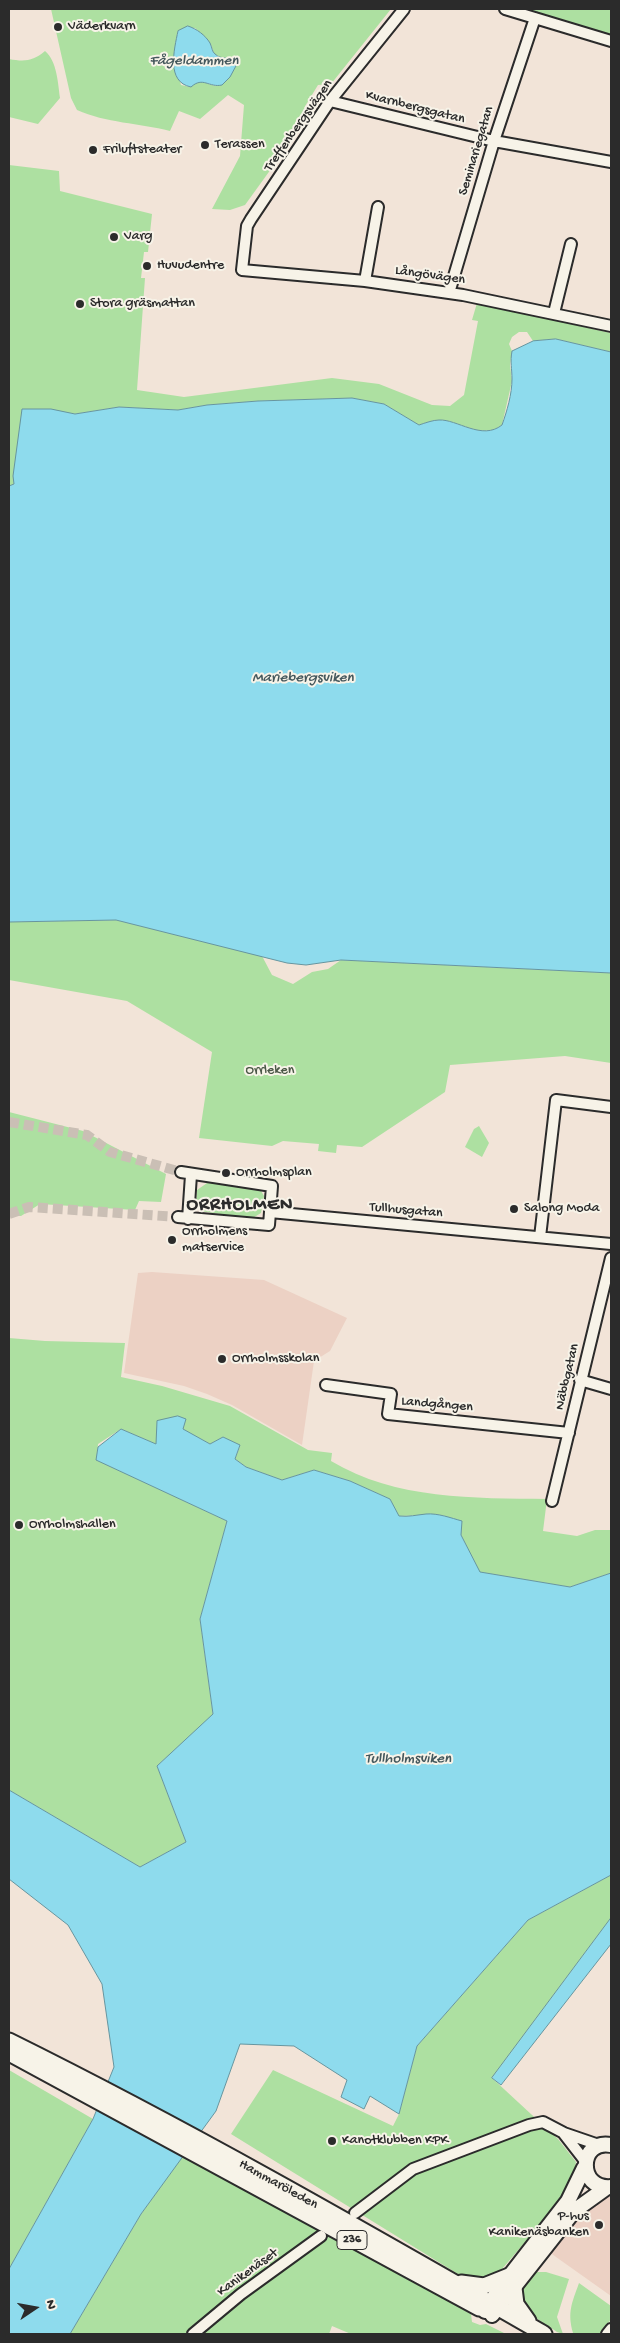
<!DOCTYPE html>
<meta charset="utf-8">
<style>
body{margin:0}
#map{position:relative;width:620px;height:2343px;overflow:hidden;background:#f2e4d8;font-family:"Gochi Hand",sans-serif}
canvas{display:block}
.frame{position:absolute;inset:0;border:10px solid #2b2b2b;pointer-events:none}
.north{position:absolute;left:10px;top:2283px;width:50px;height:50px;-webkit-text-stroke:4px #f7f3e8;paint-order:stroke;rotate:78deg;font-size:14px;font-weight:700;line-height:20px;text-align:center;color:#2b2b2b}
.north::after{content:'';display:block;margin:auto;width:18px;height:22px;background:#2b2b2b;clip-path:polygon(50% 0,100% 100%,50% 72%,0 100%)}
</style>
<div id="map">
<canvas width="620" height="2343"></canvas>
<div class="frame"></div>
<div class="north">N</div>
</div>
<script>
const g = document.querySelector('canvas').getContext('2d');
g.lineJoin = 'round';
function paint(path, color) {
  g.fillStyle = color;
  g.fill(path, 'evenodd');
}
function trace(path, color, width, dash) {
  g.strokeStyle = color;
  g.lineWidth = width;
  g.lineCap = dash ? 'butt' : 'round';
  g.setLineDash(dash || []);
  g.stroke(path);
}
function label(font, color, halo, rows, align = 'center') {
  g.font = font + ' "Gochi Hand",sans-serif';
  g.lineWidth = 4;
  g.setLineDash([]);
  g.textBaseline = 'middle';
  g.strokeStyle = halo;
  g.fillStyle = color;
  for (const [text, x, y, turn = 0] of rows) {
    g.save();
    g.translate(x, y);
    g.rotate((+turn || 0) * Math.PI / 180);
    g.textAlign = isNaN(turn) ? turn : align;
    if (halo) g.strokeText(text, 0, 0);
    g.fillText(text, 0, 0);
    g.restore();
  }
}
const built = new Path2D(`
 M152 1272 264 1280 347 1318 330 1351 314 1361 302 1445 232 1405 207 1394 184 1386 124 1373 138 1273Z
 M611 2191V2296L549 2252 587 2205Z`);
const green = new Path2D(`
 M51 9H391L331 84 318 85 304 108 310 115 245 205 230 210 212 209 240 156 244 105 228 95 200 119 179 111 170 131C139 123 106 123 77 110L71 98ZM195 28 211 45 214 54 221 58 217 86C204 85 204 76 190 87L181 85 174 58 178 31Z
 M516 9H611V38Z
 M45 51C57 61 58 83 60 98L38 124 9 117V59C25 62 33 61 45 51Z
 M9 165 59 171 60 191 152 214 148 252H144L141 278H145L137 390 184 397 332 378 379 384 432 405 450 406 464 395 478 321 472 320 477 303 611 333V352L556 339 533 341 527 332H519L512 337 509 344 512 351 510 365 512 381 502 425C482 441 457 419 439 420 433 420 425 423 419 425L384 404 352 398 258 401 207 405 178 410 119 407 75 414 37 409 14 484 9 486Z
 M116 920 262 956 272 975 293 984 312 972 328 969 341 960 611 973V1063L565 1056 450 1065 445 1092 362 1147 337 1145 336 1153 318 1151 319 1144 283 1141 272 1146 199 1138 212 1052 127 1001 9 980V922Z
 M9 1112 83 1131 166 1174 161 1202 139 1201 135 1210 40 1204 21 1216 9 1215Z
 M479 1126 489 1143 482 1157 465 1147 474 1129Z
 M210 1181 260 1189 264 1196 261 1213 251 1219 201 1211 196 1203 197 1190Z
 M9 1338 45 1341 125 1343 121 1377 162 1386 230 1406 308 1450 332 1453 331 1461C396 1500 474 1498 547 1499L543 1531 577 1536 595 1530H611V1573L570 1587 479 1572 461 1535 443 1515 398 1516 390 1499 350 1481 314 1470 282 1480 246 1467 235 1459 240 1446 223 1437 210 1444 182 1429 156 1444 121 1429 98 1444 97 1460 227 1521 200 1619 213 1715 157 1766 186 1842 140 1867 9 1790Z
 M611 1875V1918L492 2078 558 2139 576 2162 573 2181 562 2199 496 2276 485 2282 466 2279 231 2134 273 2070 393 2126 399 2114 417 2046 528 1920Z
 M9 2070 93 2119 9 2269Z
 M184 2154 443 2298 471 2314 472 2322 480 2325 486 2324 506 2334H351L332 2326 329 2334H70L141 2214Z
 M537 2272H546L569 2279 557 2317 563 2334 557 2332C543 2322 512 2308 523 2286 525 2281 533 2276 537 2272Z
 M579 2283 611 2306V2319L601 2334 573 2333C567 2312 572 2303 579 2283Z`);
const water = new Path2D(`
 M188 26C197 29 205 35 210 43 212 47 212 52 215 54 222 61 231 55 237 64L230 77 222 85C209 88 203 76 191 87 166 82 174 50 178 31Z
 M556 339 611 352V973L341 960 306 965 287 963 116 920 9 922V486L14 484 13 476 22 409H51L75 414 119 407 178 410 207 405 258 401 352 398 384 404 419 425C425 423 433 420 439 420 457 419 482 441 502 425 507 411 512 394 512 379 512 369 510 362 512 351L533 341Z
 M178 1416 186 1419 183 1429 210 1444 223 1437 240 1445 235 1459 246 1467 282 1480 314 1470 350 1481 390 1499 399 1516C409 1517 416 1515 426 1514 438 1513 451 1518 462 1521L461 1535 480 1572 570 1587 611 1573V1875L528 1920 417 2046 399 2114 370 2096 364 2109 341 2097 347 2080 294 2046 240 2044 216 2111 141 2214 70 2334H9V2269L93 2119 114 2067 102 1984 68 1925 9 1879V1790L140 1867 186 1842 157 1766 213 1714 200 1619 227 1521 96 1460 98 1447 121 1429 156 1444 157 1421Z
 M611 1918V1944L501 2085 492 2078Z`);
const streetTunnel = new Path2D(`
 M9 1122 87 1135 110 1152 181 1172
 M9 1214 29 1207 178 1217`);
const street = new Path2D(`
 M404 9 330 101 251 219 247 226 242 270 365 281 463 295 611 326
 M505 9 611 41
 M330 101 494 141 611 162
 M365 281 378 207
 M449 293 494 141 535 18
 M554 313 571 244
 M270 1212 611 1244
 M178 1217 269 1225 272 1186 181 1172
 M188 1219 191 1175
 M540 1237 556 1100 611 1107
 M580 1380 611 1389
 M326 1385 391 1394 388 1414 569 1433
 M552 1501 611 1258
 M564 2134 585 2161
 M355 2213 413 2169 529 2125 543 2122 564 2133 599 2145
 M193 2334 241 2294 321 2236
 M607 2334 611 2329`);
const secondary = new Path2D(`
 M611 2187C577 2190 578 2139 611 2145
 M485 2311 498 2291 568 2201 584 2168
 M492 2315 574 2211 606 2188`);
const primary = new Path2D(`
 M9 2041C191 2131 368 2233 544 2334
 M9 2053 479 2308
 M461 2283 484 2286 509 2276
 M514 2288 516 2304 528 2321`);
const markers = [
 [58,27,5,"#2b2b2b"],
 [205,145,5,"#2b2b2b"],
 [93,150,5,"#2b2b2b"],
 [114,237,5,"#2b2b2b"],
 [147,266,5,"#2b2b2b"],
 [80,304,5,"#2b2b2b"],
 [226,1173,5,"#2b2b2b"],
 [514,1209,5,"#2b2b2b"],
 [172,1240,5,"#2b2b2b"],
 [222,1359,5,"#2b2b2b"],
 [19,1525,5,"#2b2b2b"],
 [332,2141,5,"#2b2b2b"],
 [599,2225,5,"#2b2b2b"]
];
const shields = [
 [352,2240,30]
];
const shieldNames = [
 ["236",352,2240]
];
const poiNames = [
 ["Väderkvarn",68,27],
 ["Terassen",215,145],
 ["Friluftsteater",103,150],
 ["Varg",124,237],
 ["Huvudentre",157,266],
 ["Stora gräsmattan",90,304],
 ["Orrholmsplan",236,1173],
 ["Salong Moda",524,1209],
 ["Orrholmens",182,1232],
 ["matservice",182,1248],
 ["Orrholmsskolan",232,1359],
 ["Orrholmshallen",29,1525],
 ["Kanotklubben KPK",342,2141],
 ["P-hus",589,2217,"right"],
 ["Kanikenäsbanken",589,2233,"right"]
];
const streetNames = [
 ["Kvarnbergsgatan",415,108,14],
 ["Treffenbergsvägen",299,126,-55],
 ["Seminariegatan",477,151,-73],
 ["Långövägen",430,276,8],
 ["Tullhusgatan",406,1211,5],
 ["Näbbgatan",568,1377,-77],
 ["Landgången",437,1405,5],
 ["Hammaröleden",278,2185,29],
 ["Kanikenäset",248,2273,-36]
];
const parkNames = [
 ["Orrleken",270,1071]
];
const waterNames = [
 ["Fågeldammen",194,62],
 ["Mariebergsviken",303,679],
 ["Tullholmsviken",408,1760]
];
const districtNames = [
 ["ORRHOLMEN",240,1206]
];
paint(built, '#ecd1c4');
paint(green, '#ade0a1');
paint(water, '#8edbed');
trace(water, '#66959f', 1);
trace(streetTunnel, '#cabfb5', 10, [10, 5]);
trace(street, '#2b2b2b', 14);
trace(secondary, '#2b2b2b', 18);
trace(primary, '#2b2b2b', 19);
trace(street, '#f7f3e8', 10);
trace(secondary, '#f7f3e8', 14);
trace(primary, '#f7f3e8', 15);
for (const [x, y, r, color] of markers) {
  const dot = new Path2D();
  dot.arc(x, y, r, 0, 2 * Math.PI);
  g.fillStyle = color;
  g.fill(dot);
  trace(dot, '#f7f3e8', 2);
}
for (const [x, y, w] of shields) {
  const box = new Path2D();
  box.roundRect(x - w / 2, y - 9.5, w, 19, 4);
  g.fillStyle = '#f7f3e8';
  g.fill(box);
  trace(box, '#2b2b2b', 1);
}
label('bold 12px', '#2b2b2b', null, shieldNames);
label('14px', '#2b2b2b', '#f7f3e8', poiNames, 'left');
label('14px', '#2b2b2b', '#f7f3e8', streetNames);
label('14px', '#4c5848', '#f7f3e8', parkNames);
label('italic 15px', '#44575c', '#f7f3e8', waterNames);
g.letterSpacing = '1px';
label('bold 19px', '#2b2b2b', '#f7f3e8', districtNames);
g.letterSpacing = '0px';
</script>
